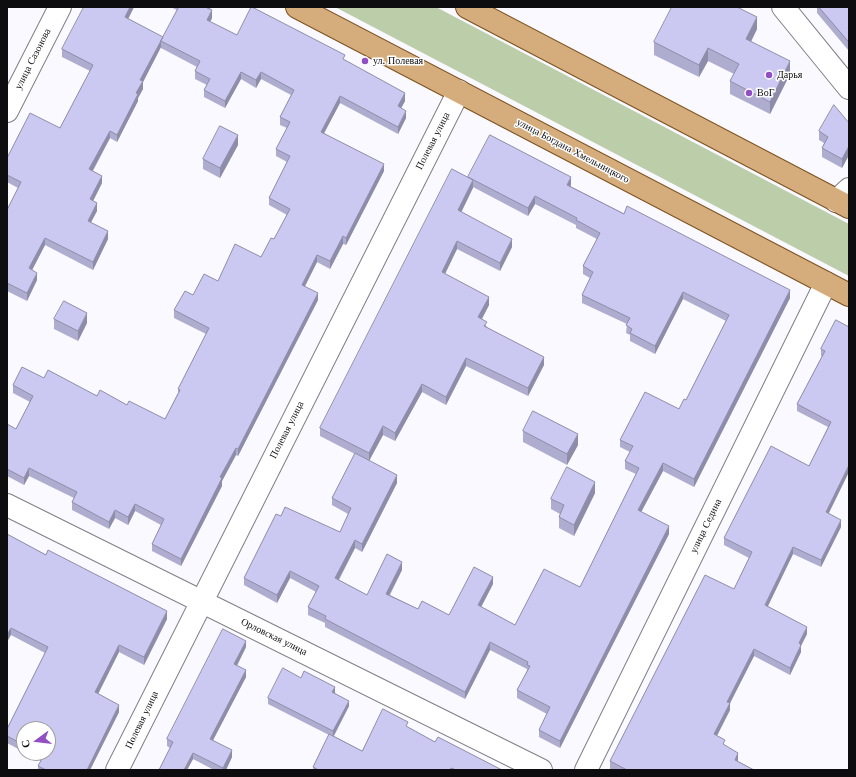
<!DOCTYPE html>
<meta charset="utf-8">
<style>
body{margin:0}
#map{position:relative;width:856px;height:777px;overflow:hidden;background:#f9f9ff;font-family:"Libre Baskerville",serif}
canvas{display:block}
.frame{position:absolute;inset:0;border:8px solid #0d0d10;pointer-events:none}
.north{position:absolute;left:16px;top:721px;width:40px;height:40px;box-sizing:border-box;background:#fff;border:1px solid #9e9e9f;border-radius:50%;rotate:255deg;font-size:11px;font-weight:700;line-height:16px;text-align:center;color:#0d0d10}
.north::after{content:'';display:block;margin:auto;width:14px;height:18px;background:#914fc3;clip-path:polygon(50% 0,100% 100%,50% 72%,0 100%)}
</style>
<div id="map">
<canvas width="856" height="777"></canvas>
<div class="frame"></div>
<div class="north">С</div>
</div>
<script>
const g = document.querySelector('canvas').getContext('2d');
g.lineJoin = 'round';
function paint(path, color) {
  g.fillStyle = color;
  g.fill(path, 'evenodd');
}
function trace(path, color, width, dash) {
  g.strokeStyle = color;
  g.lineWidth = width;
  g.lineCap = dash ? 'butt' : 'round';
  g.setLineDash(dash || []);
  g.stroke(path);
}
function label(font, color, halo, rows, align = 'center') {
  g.font = font + ' "Libre Baskerville",serif';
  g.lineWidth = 3;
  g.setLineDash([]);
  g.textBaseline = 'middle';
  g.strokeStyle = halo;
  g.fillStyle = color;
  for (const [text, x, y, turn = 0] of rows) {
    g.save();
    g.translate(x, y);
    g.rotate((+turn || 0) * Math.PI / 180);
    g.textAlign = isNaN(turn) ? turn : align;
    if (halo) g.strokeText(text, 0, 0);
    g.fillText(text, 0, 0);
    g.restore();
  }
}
const green = new Path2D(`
 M335 7H436L849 224V276Z`);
const minor = new Path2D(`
 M783 7 849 88
 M7 111 60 7
 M836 201 849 189
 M7 505 541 770
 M117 770 459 91
 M586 770 826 283`);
const major = new Path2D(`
 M297 7 849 295
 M467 7 849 207`);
const wall = new Path2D(`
 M134 7 128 19 163 38 177 10 170 7H211L210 9 212 18 210 22 237 35 345 60 405 101 401 108 406 118 398 134 340 103 324 133 384 171 346 245 343 244 330 269 317 262 305 286 318 300 238 456 236 455 222 481V486L181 566 152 551V544L161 525 135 511 128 525 115 518 109 529 72 510V502L74 498 29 476 24 485 7 476V424L16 429 30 402 13 393V385L44 378 127 405 165 419 178 393V389L206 334 174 318V310L193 295 261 257 274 239 287 215 269 205V198L287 162 276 156V149L287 128 280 125V117L291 95 261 79 256 88 241 79 225 108 204 97V90L207 85 195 79V71L197 67 161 48V47L143 82V89L138 98V101L117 142 110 138 93 171 102 183 93 201 97 211 91 222 108 239 93 270 45 245 32 270 37 280 27 301 7 291V210L18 188 7 182V158L60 128 90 71 62 57V49Z
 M817 7H849V51L817 13Z
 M757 29 751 42 790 74 770 114 730 94V81L734 74 708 61 699 77 654 55V42Z
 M849 123V155L842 168 822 157V148L824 143 819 140V131Z
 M238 145 220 178 203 169V159Z
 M468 178 571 185 570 186 790 298 694 487 663 471 641 512 669 534 560 748 539 737V730L547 714 517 698V690L527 671V669L490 650 465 699 325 627V623L308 615V607L316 592 290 578 277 603 244 585V578L281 516 340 532 348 514 332 505V498L355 454 320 436V428ZM473 187 528 216 535 204 576 225V228L597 239 583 266V274L590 278 582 295V303L627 324 626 333 630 335V341L655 354 683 299 726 321 686 400 679 409 620 440V447L630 452 625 461V469L636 474 580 587 515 625 481 607 493 584 449 615 418 609 390 595 402 570 367 595 339 580 355 548 362 552 397 483 369 461 383 435 395 441 422 392 446 405 466 366 528 396 544 365 487 327 482 319 489 305 445 274 457 249 500 271 512 247 461 212Z
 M54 319 87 323 78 341 54 329Z
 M836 320 829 513 841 527 821 567 793 554 768 606 807 634 801 645V652L790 675 754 656 730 703V710L717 736 725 746 738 760V761L754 770H613L610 769V761L734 589 749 558 724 545V538L809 466 828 427 797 411V404L822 356H821V349Z
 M523 431 578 445 567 465 523 442Z
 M595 493 574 536 559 528V517L560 514 551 509V499Z
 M7 534 167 619 144 665 119 652 98 694 119 712 90 770H38V766L41 761 25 753H48L24 729V752L7 743V729L45 653 11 635Z
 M246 647 237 666 246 677 213 740 232 757 226 770H214L193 759 187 770H159L170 748 167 746V739Z
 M301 678 335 693 349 706 334 736 362 751 408 728 435 742 502 770H313V767L329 735 268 704V698Z`);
const shadedWall = new Path2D(`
 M130 7H134L125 25V17Z
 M212 10V18L207 28V20Z
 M757 17V29L746 51V39Z
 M163 37 161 41V47L143 82V89L138 98V101L117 142V135L136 93 140 80Z
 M708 48V61L699 77V65Z
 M790 61V74L770 114V102Z
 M241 72V79L225 108V101Z
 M261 72V79L256 88V80Z
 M405 93V101L398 114V106Z
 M340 96V103L321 139V132Z
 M406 111V118L398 134V127Z
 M110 131V138L89 177V169Z
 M238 135V145L220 178V168Z
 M849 146V155L842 168V159Z
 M384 164V171L346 245V238Z
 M102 176V183L90 207V199Z
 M571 177V185L567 192V185Z
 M473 180V188L458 219V210Z
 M535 196V204L528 216V208Z
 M97 203V211L88 228V221Z
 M108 231V239L93 270V262Z
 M343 236V244L330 269V261Z
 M45 238V245L29 276V268Z
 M512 239V247L500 271V263Z
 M457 241V249L442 280V272Z
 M317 255V262L302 292V285Z
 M37 273V280L27 301V293Z
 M790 290V298L694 487V479Z
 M683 292V299L655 354V346Z
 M318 293V300L238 456V449Z
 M489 297V305L478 326V317Z
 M87 313V323L78 341V331Z
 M544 357V365L528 396V388Z
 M466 358V366L446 405V397Z
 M422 384V392L395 441V433Z
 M383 426V435L369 461V453Z
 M578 434V445L567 465V454Z
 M236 448V455L222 481V486L181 566V559L220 477Z
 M663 463V471L638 518V510Z
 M849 465V472L826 519V512Z
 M29 468V476L24 485V478Z
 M397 475V483L362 552V544Z
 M595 482V493L574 536V525Z
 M135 504V511L128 525V517Z
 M115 510V518L109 529V522Z
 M841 520V527L821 567V560Z
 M669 526V534L560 748V741Z
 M355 540V548L335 586V578Z
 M793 547V554L765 612V605Z
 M402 562V570L386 601V594Z
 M290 571V578L277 603V595Z
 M493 577V584L478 613V605Z
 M167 611V619L144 665V657Z
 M807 627V634L799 650V643Z
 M11 628V635L7 642V635Z
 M246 641V647L234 671V664Z
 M490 642V650L465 699V692Z
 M119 645V652L95 700V692Z
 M801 645V652L790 675V668Z
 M754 649V656L727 709V702Z
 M246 670V677L210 746V739Z
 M335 687V693L332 698V692Z
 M349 701V706L333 737V731Z
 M730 703V710L714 741V734Z
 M119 705V712L90 770H87Z
 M232 750V757L226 770H223V768Z
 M193 753V759L187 770H184Z
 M738 753V760L735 767V760Z`);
const building = new Path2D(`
 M84 7H130L125 17 163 37 140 80 143 81 136 93 138 94 117 135 110 131 89 169 102 176 90 199 97 203 88 221 108 231 93 262 45 238 29 268 37 273 27 293 7 283V210L21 182 7 175V158L30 113 60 128 93 65 62 49Z
 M179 7H207V8L212 10 207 20 237 35 251 7H252L345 55 343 59 405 93 398 106 406 111 398 127 340 96 321 132 384 164 346 238 343 236 330 261 317 255 302 285 318 293 238 449 236 448 220 477 222 478 181 559 152 544 164 519 135 504 128 517 115 510 109 522 72 502 77 492 29 468 24 478 7 469V424L16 429 33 396 13 385 22 367 44 378 48 370 97 396 100 390 127 405 129 401 165 419 180 390 178 389 209 328 174 310 185 291 193 295 204 274 218 281 235 244 261 257 271 238 274 239 290 209 269 198 290 156 276 149 290 122 280 117 294 90 261 72 256 80 241 72 225 101 204 90 210 79 195 71 200 61 161 41Z
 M672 7H737L757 17 746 39 790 61 770 102 730 81 739 64 708 48 699 65 654 42Z
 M819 7H849V42Z
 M834 105 849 123V146L842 159 822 148 828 137 819 131Z
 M220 126 238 135 220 168 203 159Z
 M490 135 571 177 567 185 624 214 627 206 790 290 694 479 663 463 638 510 669 526 560 741 539 730 550 707 517 690 530 666 527 665 528 662 490 642 465 692 325 619 326 616 308 607 319 586 290 571 277 595 244 578 276 514 281 516 285 507 340 532 351 508 332 498 355 453 397 475 362 544 355 540 335 578 367 595 387 554 402 562 386 594 418 609 422 601 449 615 474 567 493 577 478 605 515 625 544 569 580 587 639 468 625 461 633 446 620 440 645 392 679 409 684 399 686 400 729 315 683 292 655 346 630 333 632 329 626 325 630 318 582 295 593 272 583 266 600 233 576 220 577 218 535 196 528 208 468 177Z
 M452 169 473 180 458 210 512 239 500 263 457 241 442 272 489 297 478 317 487 322 484 326 544 357 528 388 466 358 446 397 422 384 395 433 383 426 369 453 320 428Z
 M64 301 87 313 78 331 54 319Z
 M836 320 849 327V465L826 512 841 520 821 560 793 547 765 605 807 627 799 643 801 645 790 668 754 649 727 702 730 703 714 734 725 740 723 744 738 753 735 760 754 770H627L610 761 705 575 734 589 752 552 724 538 771 446 809 466 831 422 797 404 825 351 821 349Z
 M533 411 578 434 567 454 523 431Z
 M567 467 595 482 574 525 559 517 564 505 551 499Z
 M7 534 46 555 48 550 167 611 144 657 119 645 95 692 119 705 87 770H46L38 766 44 755 39 753H48V729H24V745L7 736V729L48 647 11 628 7 635Z
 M223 629 246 641 234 664 246 670 210 739 232 750 223 768 193 753 184 770H159L173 742 167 739Z
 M283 668 301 678 304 671 335 687 332 692 349 701 333 731 268 698Z
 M383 709 408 722 406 726 435 742 438 737 502 770H456L451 768 450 770H316L317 769 313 767 329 734 362 751Z`);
const markers = [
 [365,61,4,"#914fc3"],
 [769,75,4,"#914fc3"],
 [749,93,4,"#914fc3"]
];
const streetNames = [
 ["улица Сазонова",33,59,-63],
 ["Полевая улица",433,141,-63],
 ["улица Богдана Хмельницкого",573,151,28],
 ["Полевая улица",287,430,-63],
 ["улица Седина",706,526,-64],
 ["Орловская улица",274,637,26],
 ["Полевая улица",142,720,-64]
];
const poiNames = [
 ["ул. Полевая",373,61],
 ["Дарья",777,75],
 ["ВоГ",757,93]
];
paint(green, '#bbcda9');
trace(minor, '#7f7f86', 24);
trace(major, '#7d511d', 24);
trace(minor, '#fff', 22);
trace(major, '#d5ad7c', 22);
paint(wall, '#afadcf');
paint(shadedWall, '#8e8da9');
paint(building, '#cbc9f1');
trace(building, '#8e8da9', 1);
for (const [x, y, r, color] of markers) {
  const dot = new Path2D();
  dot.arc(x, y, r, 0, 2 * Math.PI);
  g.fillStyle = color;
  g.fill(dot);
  trace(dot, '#fff', 1.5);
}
label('10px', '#0d0d10', '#fff', streetNames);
label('10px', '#0d0d10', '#fff', poiNames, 'left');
</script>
